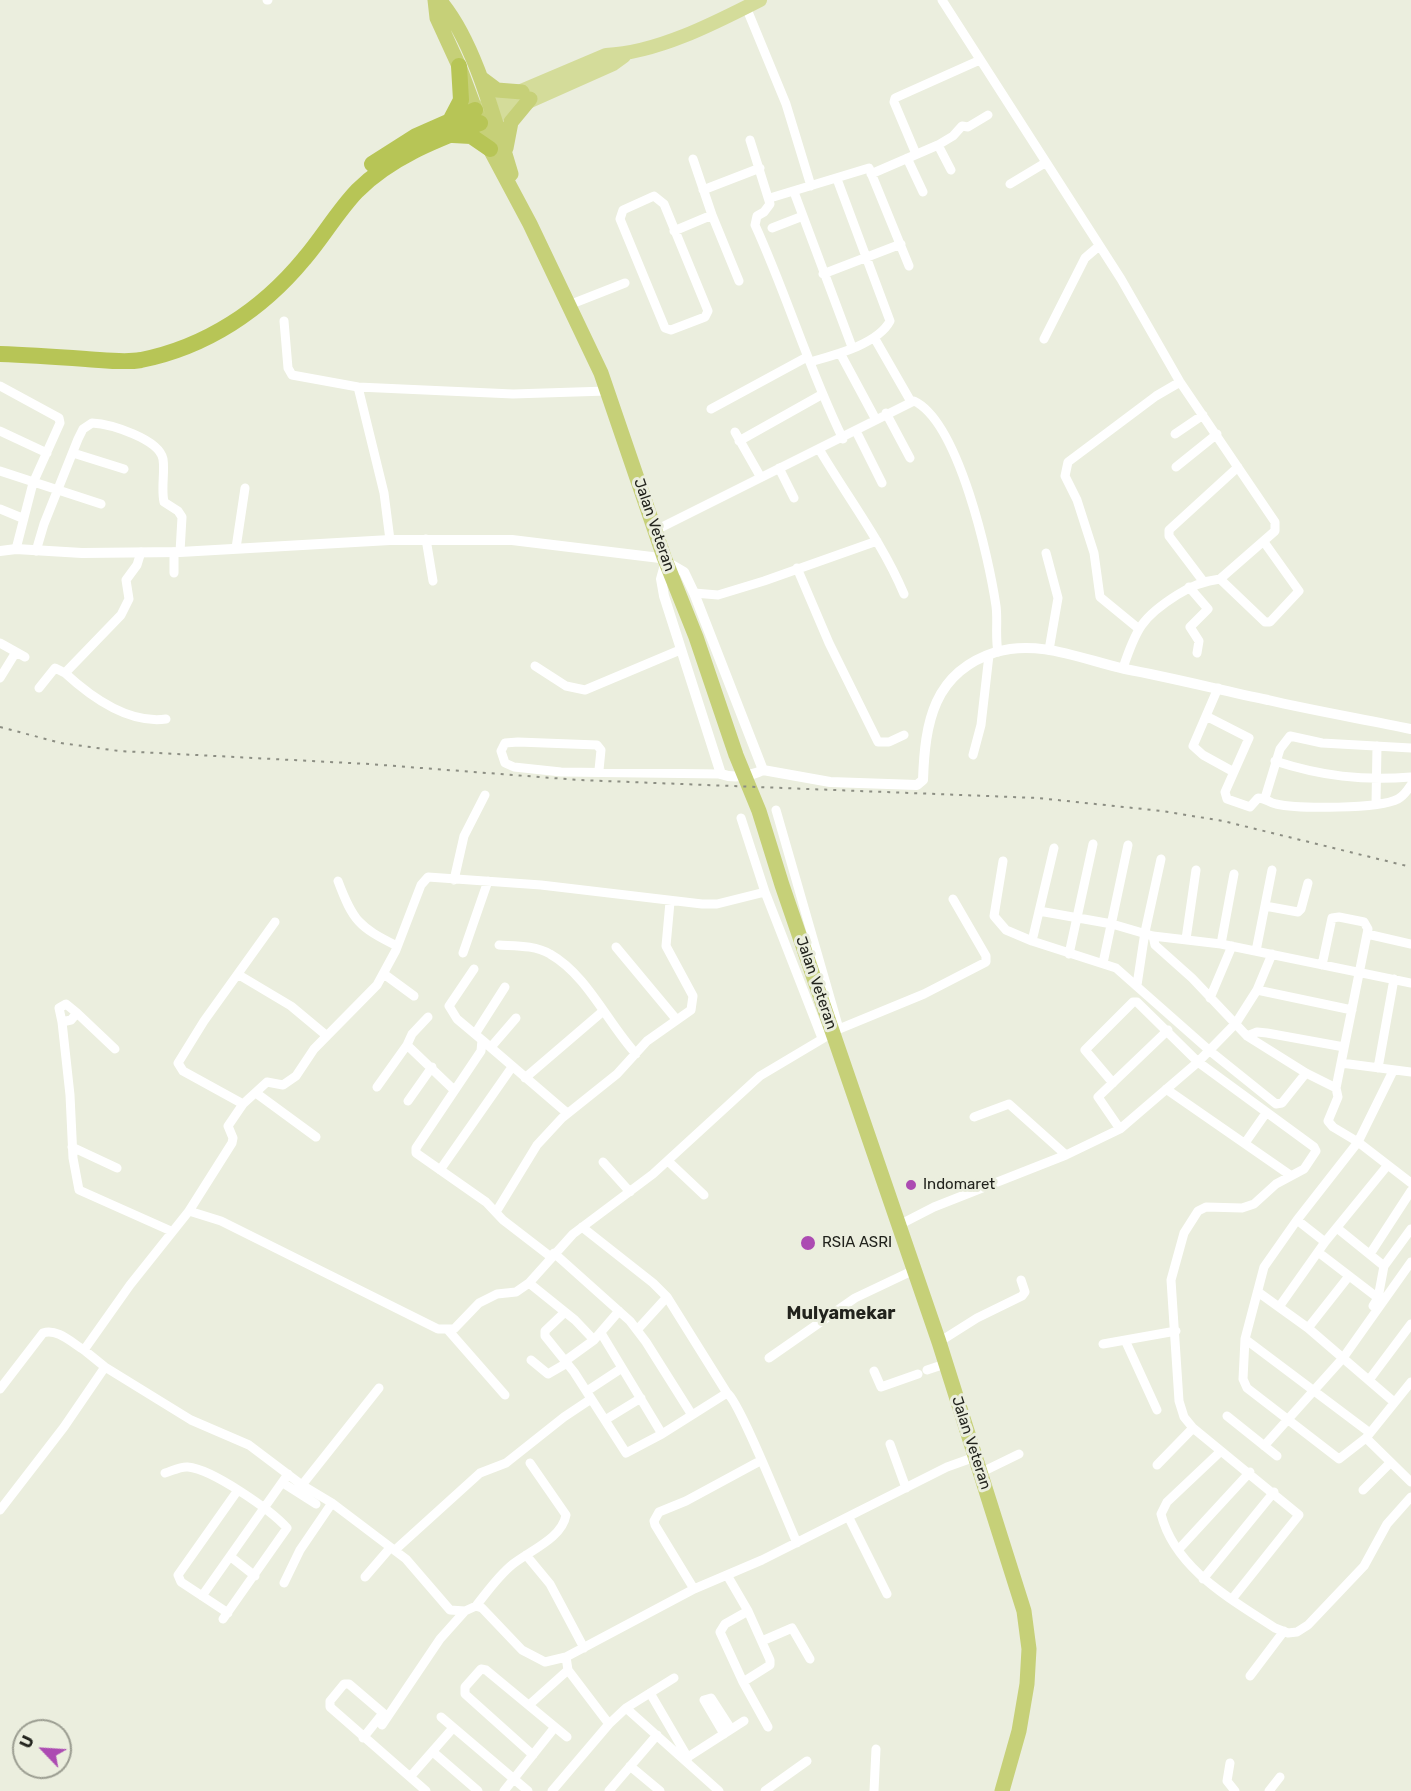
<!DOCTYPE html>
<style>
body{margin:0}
#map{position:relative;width:1411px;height:1791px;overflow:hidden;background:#ebeede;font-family:Rubik,sans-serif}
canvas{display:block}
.north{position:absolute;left:12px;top:1719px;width:60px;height:60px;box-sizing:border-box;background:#ebeede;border:2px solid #9b9d91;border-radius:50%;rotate:295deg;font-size:16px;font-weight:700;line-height:24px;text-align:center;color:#22231d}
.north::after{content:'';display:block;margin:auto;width:21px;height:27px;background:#ac4bb2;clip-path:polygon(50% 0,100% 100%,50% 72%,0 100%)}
</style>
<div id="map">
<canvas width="1411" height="1791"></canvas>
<div class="north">U</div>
</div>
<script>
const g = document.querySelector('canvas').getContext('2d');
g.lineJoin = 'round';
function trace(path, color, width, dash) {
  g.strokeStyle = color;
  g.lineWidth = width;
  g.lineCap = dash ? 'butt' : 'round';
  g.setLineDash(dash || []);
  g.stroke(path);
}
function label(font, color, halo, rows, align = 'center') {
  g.font = font + ' Rubik,sans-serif';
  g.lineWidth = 6;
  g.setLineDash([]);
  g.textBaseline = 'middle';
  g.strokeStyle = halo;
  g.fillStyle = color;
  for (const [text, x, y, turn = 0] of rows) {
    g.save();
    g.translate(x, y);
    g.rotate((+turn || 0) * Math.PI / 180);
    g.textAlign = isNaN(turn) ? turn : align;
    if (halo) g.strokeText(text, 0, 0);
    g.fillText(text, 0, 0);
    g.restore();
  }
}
const minor = new Path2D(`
 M267 0H268
 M942 0 1121 279 1180 382 1275 522V531L1220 579
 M746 7 786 104 811 186
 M750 140 770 204 764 212 757 216 755 225C787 295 809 370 843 439
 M938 145 953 136 962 126 968 127 988 115
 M916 154 894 102 895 98 980 60
 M907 158 923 192
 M693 159 712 215 739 281
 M871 174 938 145 951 170
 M1010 184 1045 163
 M703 190 760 168
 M794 192 852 347
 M654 196 664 204 708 311 705 317 671 330 665 328 620 219 623 210Z
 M770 198 869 168 909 266
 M772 228 803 216
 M674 231 712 215
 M823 274 901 244
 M569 305 625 283
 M284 321 288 368 292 375 358 387 384 493 390 540
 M875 339 910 400
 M1044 339 1085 258 1099 246
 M840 353 875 418
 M810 362C835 355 878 344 890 321L837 179
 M0 386 59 418 60 423 33 483 16 549
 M358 387 513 394 607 391
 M711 409 807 357
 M886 413 910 458
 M0 431 47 453
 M856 431 882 483
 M735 432 760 476
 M1175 434 1203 415
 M739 441 821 395
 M819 449C848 498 882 542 904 594
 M73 453 124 469
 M1176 467 1217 434
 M779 468 794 498
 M0 471 101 504
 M0 509 22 518
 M656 530 914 401C959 422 989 559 996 606 998 621 995 636 998 652
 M426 539 433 581
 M236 548 245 488
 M36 551 44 524 78 439 83 429 92 423C111 424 159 439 163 459 165 473 161 488 164 502L178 511 182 517 180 552
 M1046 553 1058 598 1049 650
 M797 568 829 643 878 742H889L904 735
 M174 573V552
 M1203 581 1169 536V530L1238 467
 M1189 587 1208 609 1190 627 1199 641 1197 653
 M694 593 718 595 764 581 877 541
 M1139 629 1100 597 1094 553 1077 500 1065 476 1068 462 1156 396 1180 382
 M0 643 25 657
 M535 666 566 686 585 690 680 650
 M1123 668C1136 629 1142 617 1177 595 1191 586 1203 581 1220 579L1265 622H1270L1299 591 1264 542
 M65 673C91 697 129 724 166 719
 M0 678 16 652
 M39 688 55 668 65 673 121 615 129 599 126 580 137 565 141 552
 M1218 688 1193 746 1203 755 1232 771
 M1206 716 1249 738 1225 792 1227 799 1250 807 1258 798C1266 798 1269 803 1276 804 1298 809 1379 809 1398 799 1404 796 1407 791 1411 785
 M973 755 981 725 989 655
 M1275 761C1321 776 1363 781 1411 777
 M599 770 601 750 597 745 518 742 505 743 501 751 505 763 514 767 561 772 721 774
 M1265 798 1280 749 1290 736 1322 743 1411 748
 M1376 804 1377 746
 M776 810 839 1029
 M741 818 765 892 822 1038
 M1003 861 994 916 1006 930 1032 941 1054 848
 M454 880 464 836 485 795
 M338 881C353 921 359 927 397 946
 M1265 906 1298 912 1301 909 1308 883
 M1039 911 1112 924 1153 936 1221 944 1411 983
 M1367 934 1411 944
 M1153 936 1155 945 1192 978 1247 1036 1306 1073 1336 1088
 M1186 939 1196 870
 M1032 941 1116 968 1210 1051 1276 1104 1282 1103 1306 1073
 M1221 944 1234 874
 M499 945C515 946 535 945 550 954 587 975 607 1022 636 1054
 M616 947 676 1019
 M1256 951 1272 870
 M463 953 488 881
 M1069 954 1093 844
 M1103 963 1128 845
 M1322 965 1332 918 1339 917 1364 922 1368 929 1336 1088 1338 1097 1328 1121 1333 1127 1358 1142 1411 1183
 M474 969 449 1006 457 1019 482 1040 481 1051 416 1148V1153L486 1202 503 1220 551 1257
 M384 974 414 996
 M239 975 291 1006 327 1036
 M1137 985 1145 932 1161 859
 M1257 990 1352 1010
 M1210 998 1232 946
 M77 1013 115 1049
 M62 1022 71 1020 77 1013 66 1004 59 1008 62 1022 70 1095 73 1158 79 1190 171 1231
 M475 1034 505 987
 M1247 1036 1257 1032 1267 1033 1344 1047
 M482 1040 567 1113
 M407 1045 412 1034 428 1017
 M491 1047 516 1018
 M1341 1063 1411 1072
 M1378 1068 1394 979
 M1393 1071 1358 1142 1297 1220 1264 1267 1245 1339 1243 1379 1247 1388 1339 1459 1366 1438 1411 1382
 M525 1078 602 1012
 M1113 1083 1085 1050 1133 1002H1137L1198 1062 1314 1147 1316 1151 1304 1169 1276 1184 1254 1204 1242 1208 1206 1207 1198 1211 1184 1233 1171 1280 1179 1401 1184 1417 1193 1428 1299 1515 1232 1599
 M377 1087 407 1045 454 1090
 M1166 1089 1290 1175
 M256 1093 316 1137
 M408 1101 432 1067
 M243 1104 183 1071 178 1063 204 1021 275 922
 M974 1117 1009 1104 1066 1155
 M1120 1129 1098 1097 1168 1030
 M1245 1143 1266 1113
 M72 1147 117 1168
 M668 1161 704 1195
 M603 1162 630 1192
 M440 1170 512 1067
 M189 1211 232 1143 233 1138 228 1126 243 1104 267 1082 283 1085 296 1076 314 1049 377 985 396 950 421 885 428 877 541 885 702 904H717L765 892
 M496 1212 537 1145 562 1118 617 1074 647 1041 691 1010 693 996 666 946 670 902
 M1297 1220 1325 1242
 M899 1225 934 1207 1066 1155 1120 1129 1198 1062 1236 1023 1257 990 1272 954
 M1337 1228 1384 1266
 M1318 1252 1378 1298
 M554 1253 630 1321 646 1342 692 1415
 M1370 1254 1411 1191
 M529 1283 575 1320 594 1340
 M1258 1292 1308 1328 1394 1402
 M1373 1306 1378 1298 1384 1266 1411 1229
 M1279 1307 1325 1242 1387 1166
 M565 1312 545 1331V1336L574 1372 626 1453 662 1434 727 1393 667 1297 653 1283 582 1227
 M1308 1328 1349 1276
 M448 1330 505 1395
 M637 1330 667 1297
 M601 1333 662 1434
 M1245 1339 1370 1433
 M1125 1340 1157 1410
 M939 1342 977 1318 1022 1296 1025 1292 1021 1280
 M1103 1344 1176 1331
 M84 1350 105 1367 191 1420 249 1445 302 1485 332 1503 406 1559 450 1610 465 1611 476 1606 482 1608 522 1650 545 1662 566 1657 694 1589 762 1560 947 1467 975 1457
 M769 1358 855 1298 914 1270
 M531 1360 548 1374 567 1363
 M565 1361 594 1340 619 1311
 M927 1370 945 1364
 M874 1371 881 1387 918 1374
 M1369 1380 1411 1324
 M0 1389 43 1333C57 1328 72 1343 84 1350L130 1285 189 1211 221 1221 438 1329H454L479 1303 497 1294 516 1292 529 1283 573 1234 653 1174 760 1076 839 1029 924 994 986 962V956L953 899
 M587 1391 622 1368
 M727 1393C739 1400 787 1521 797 1543
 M1227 1416 1277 1456
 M605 1420 641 1398
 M1366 1438 1411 1482
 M890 1444 906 1488
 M1264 1446 1343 1358 1411 1262
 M1221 1451 1167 1502 1161 1514C1175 1569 1231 1599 1275 1628L1288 1633 1297 1632 1308 1625 1364 1566 1387 1524 1411 1497
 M1157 1465 1193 1428
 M165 1473C172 1471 181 1466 188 1467 212 1469 271 1510 287 1528L223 1619
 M980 1473 1019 1454
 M283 1483 316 1504
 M302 1485 379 1388
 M1363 1490 1390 1463
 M0 1510 64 1427 105 1367
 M849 1518 887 1594
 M1179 1549 1250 1472
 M395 1550 480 1473 506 1463 564 1417 591 1399
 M526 1555 550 1584 584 1648
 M231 1557 255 1576
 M727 1575 748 1611 770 1660V1665L743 1682 720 1632 725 1624 748 1611
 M365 1577 390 1548
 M1203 1579 1274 1492
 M284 1583 300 1550 332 1503
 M694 1589 655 1525 654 1521 659 1512 686 1501 760 1461
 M202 1596 288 1474
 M476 1606C488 1591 498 1576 513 1564 531 1550 562 1538 566 1515L530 1463
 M228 1613 181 1582 178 1575 238 1490
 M762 1641 792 1628 810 1659
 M566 1657 568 1670 609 1724
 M1250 1676 1284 1631
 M743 1682 768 1727
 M650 1693 688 1758
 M529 1705 568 1670
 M626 1708 719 1791
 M441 1717 528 1791
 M382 1725 440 1639 465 1611
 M724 1734 704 1700 711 1698 731 1729
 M363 1738 383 1713 349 1684H344L330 1701V1707L426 1791
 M433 1752 478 1791
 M533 1755 465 1694V1687L481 1669 486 1670 567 1737
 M688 1757 744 1721
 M1230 1763 1227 1781 1235 1791
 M630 1766 660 1791
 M410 1777 453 1728
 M504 1791 555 1727
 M552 1791 609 1724 626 1708 674 1678
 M609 1791 657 1735
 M765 1791 807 1761
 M874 1791 876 1749
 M1269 1791 1280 1777`);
const tertiary = new Path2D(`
 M0 551 16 549 82 553 180 552 390 540H512L660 558 684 572 694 593 763 770
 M666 561 661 579 664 596 721 774C734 779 751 776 763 770L830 782 917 785 923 780C925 723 933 672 996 652 1039 639 1084 660 1125 669 1173 678 1220 690 1268 700 1315 711 1363 719 1411 729`);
const primary = new Path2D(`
 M481 108 606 55C657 53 715 23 760 0
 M485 121 613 64 624 56`);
const trunk = new Path2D(`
 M435 0 437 18 459 66 490 149 530 224 601 373 664 557 696 637 736 755 759 811 782 885 939 1342 1024 1611 1029 1649 1027 1684 1019 1731 1002 1791
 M439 0C475 41 495 122 511 174
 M481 78 497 90 522 92
 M506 148 511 122 530 99`);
const motorway = new Path2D(`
 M450 121 461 100 459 66
 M453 135 471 136 490 149
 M372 164 416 136 475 110
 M0 354C29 355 58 357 86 359 104 360 124 363 141 360 206 347 262 310 304 259 323 237 337 212 357 191 391 157 436 140 480 123`);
const rail = new Path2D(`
 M0 727 61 743 119 751 369 764 579 780 1038 798 1162 811 1223 821 1411 867`);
const markers = [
 [911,1185,6,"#ac4bb2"],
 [808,1243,8,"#ac4bb2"]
];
const streetNames = [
 ["Jalan Veteran",654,525,71],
 ["Jalan Veteran",816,983,71],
 ["Jalan Veteran",971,1443,72]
];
const poiNames = [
 ["Indomaret",923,1185],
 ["RSIA ASRI",822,1243]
];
const quarterNames = [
 ["Mulyamekar",841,1314]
];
trace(minor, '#fff', 9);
trace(tertiary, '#fff', 10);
trace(primary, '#d4dc9a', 14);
trace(trunk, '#c6d078', 15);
trace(motorway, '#b7c556', 16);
trace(rail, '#8c8e83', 2, [3, 6]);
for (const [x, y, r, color] of markers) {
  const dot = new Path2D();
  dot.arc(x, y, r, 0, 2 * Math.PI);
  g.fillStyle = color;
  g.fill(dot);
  trace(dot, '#ebeede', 2);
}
label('15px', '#22231d', '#ebeede', streetNames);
label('15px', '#22231d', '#ebeede', poiNames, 'left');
label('bold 18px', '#22231d', '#ebeede', quarterNames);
</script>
